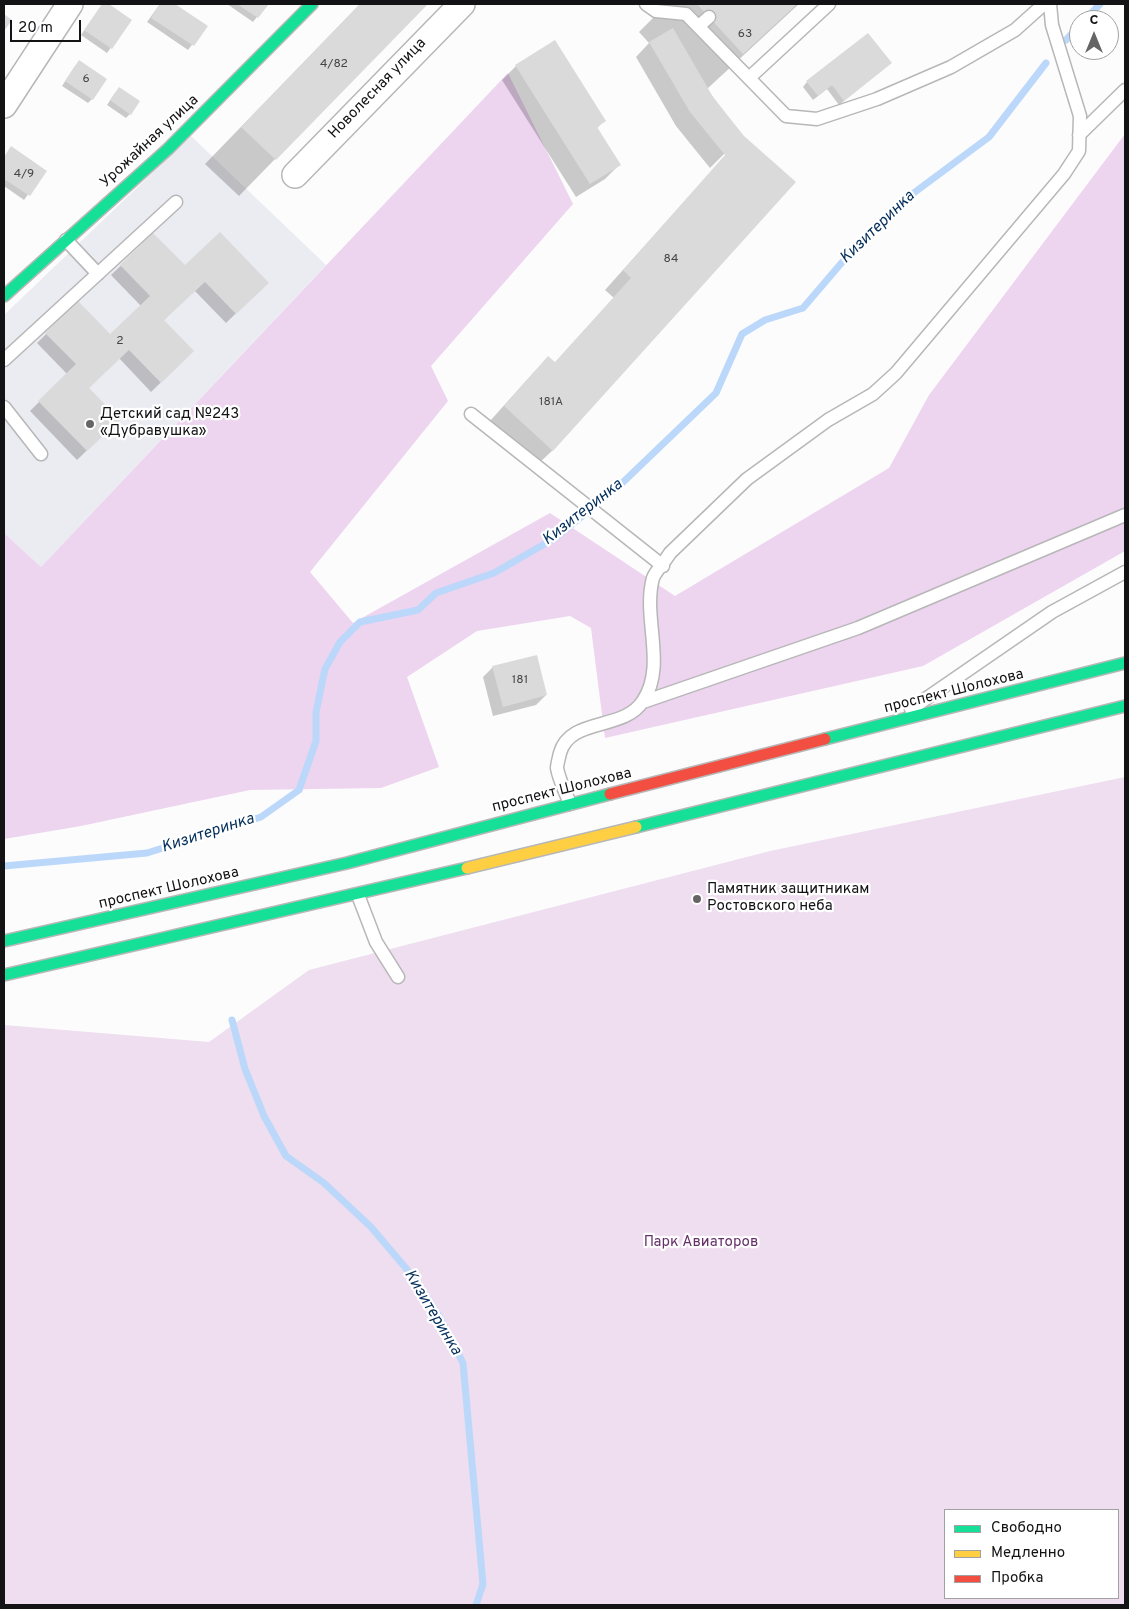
<!DOCTYPE html>
<meta charset="utf-8">
<style>
body{margin:0}
#map{position:relative;width:1129px;height:1609px;overflow:hidden;background:#fcfcfd;font-family:Overpass,sans-serif}
canvas{display:block}
.frame{position:absolute;inset:0;border:5px solid #131315;pointer-events:none}
.legend{position:absolute;left:944px;top:1509px;width:175px;height:90px;box-sizing:border-box;background:#fff;border:1px solid #a1a1a1;margin:0;padding:6px 9px;list-style:none;font-size:15px;color:#131315}
.legend li{display:flex;align-items:center;gap:10px;height:25px}
.legend b{width:25px;border:1px solid #a1a1a1}
.north{position:absolute;left:1069px;top:10px;width:50px;height:50px;box-sizing:border-box;background:#fff;border:1px solid #a1a1a1;border-radius:50%;rotate:0deg;font-size:14px;font-weight:700;line-height:20px;text-align:center;color:#131315}
.north::after{content:'';display:block;margin:auto;width:18px;height:22px;background:#656566;clip-path:polygon(50% 0,100% 100%,50% 72%,0 100%)}
.scale{position:absolute;left:10px;top:20px;width:71px;height:22px;box-sizing:border-box;border:2px solid #131315;border-top:0;padding-left:6px;font-size:15px;line-height:18px;white-space:nowrap;color:#131315;-webkit-text-stroke:4px #fff;paint-order:stroke}
</style>
<div id="map">
<canvas width="1129" height="1609"></canvas>
<div class="frame"></div>
<ul class="legend">
<li><b style="height:6px;background:#16e098"></b>Свободно</li>
<li><b style="height:6px;background:#ffcf43"></b>Медленно</li>
<li><b style="height:6px;background:#f24e42"></b>Пробка</li>
</ul>
<div class="north">С</div>
<div class="scale">20 m</div>
</div>
<script>
const g = document.querySelector('canvas').getContext('2d');
g.lineJoin = 'round';
function paint(path, color) {
  g.fillStyle = color;
  g.fill(path, 'evenodd');
}
function trace(path, color, width, dash) {
  g.strokeStyle = color;
  g.lineWidth = width;
  g.lineCap = dash ? 'butt' : 'round';
  g.setLineDash(dash || []);
  g.stroke(path);
}
function label(font, color, halo, rows, align = 'center') {
  g.font = font + ' Overpass,sans-serif';
  g.lineWidth = 4.5;
  g.setLineDash([]);
  g.textBaseline = 'middle';
  g.strokeStyle = halo;
  g.fillStyle = color;
  for (const [text, x, y, turn = 0] of rows) {
    g.save();
    g.translate(x, y);
    g.rotate((+turn || 0) * Math.PI / 180);
    g.textAlign = isNaN(turn) ? turn : align;
    if (halo) g.strokeText(text, 0, 0);
    g.fillText(text, 0, 0);
    g.restore();
  }
}
const built = new Path2D(`
 M191 136 326 265 41 567 4 533V315Z`);
const green = new Path2D(`
 M1125 777V1605H4V1025L209 1042 309 970 770 851ZM945 1510H1118V1598H945Z`);
const forest = new Path2D(`
 M508 73 573 204 431 366 448 401 310 572 353 623 550 513 675 596 889 468 929 395 1125 134V551L923 666 605 738 591 628 570 616 477 631 407 677 439 767 381 788 250 790 81 826 4 839V533L41 567Z`);
const shadow = new Path2D(`
 M103 4 131 20 107 53 81 35Z
 M160 4H173L206 26 188 50 147 22Z
 M227 4H267L253 22Z
 M360 4H426L239 196 205 164Z
 M667 4H799L707 89 742 136 553 450 538 464 490 421 534 372 555 363 614 298 605 290 728 153 727 151 710 168 676 126 636 57 649 43 639 32Z
 M891 63 839 105 827 89 813 100 803 87 807 82Z
 M75 66 92 99 88 103 62 86Z
 M516 66 604 121 596 129 619 165 605 179 576 197 502 80Z
 M115 93 130 114 126 118 107 105Z
 M11 148 45 171 24 200 4 186V157Z
 M153 235 185 267 267 283 226 323 194 290 163 321 193 351 151 392 119 358 88 388 118 420 77 460 30 411 67 374 37 343 78 303 110 336 141 306 111 275Z
 M493 667 546 695 536 705 493 716 483 677Z`);
const stream = new Path2D(`
 M1085 20 1100 4
 M1066 40 1079 26
 M4 866 147 853 261 817 299 790 316 741V712L325 669 340 642 360 622 418 610 436 593 494 573 555 538 617 488 716 393 742 334 765 320 803 308 850 253 911 195 989 137 1046 63
 M232 1020 245 1069 264 1116 286 1156 324 1183 371 1227 415 1279 440 1318 463 1363 483 1584 476 1605`);
const building = new Path2D(`
 M102 4H109L132 20 112 49 84 30Z
 M160 4H175L208 26 194 46 151 18Z
 M237 4H269L258 18Z
 M360 4H428L276 160 241 127Z
 M697 4H797L743 54Z
 M4 14 12 20 4 31Z
 M673 28 713 97 744 136 796 182 553 451 504 406 548 356 555 362 631 278 623 270 725 155 690 112 649 42Z
 M868 33 892 63 844 101 832 85 818 96 806 81Z
 M555 40 606 121 597 127 621 165 590 184 515 65Z
 M79 60 107 79 93 100 65 81Z
 M119 87 140 101 131 115 110 100Z
 M11 146 47 171 30 196 4 179V157Z
 M220 232 269 283 236 314 205 282 164 320 194 351 161 383 129 350 89 388 120 420 87 451 38 401 76 364 45 333 78 301 110 334 150 296 120 265 153 233 185 265Z
 M537 655 547 695 503 707 492 666Z`);
const lane = new Path2D(`
 M646 4 656 11 686 14 786 116 817 119 877 99 951 67 1015 30 1044 4
 M699 26 709 17
 M749 78 829 4
 M1079 135 1125 90
 M66 240 98 274
 M4 360 176 202
 M4 407 41 454
 M471 414 663 566
 M643 702 858 628 1125 515
 M911 709 1052 612 1125 572
 M570 804C566 793 559 780 557 768 557 764 559 758 560 753 570 717 624 731 643 701 667 665 642 618 653 578 655 572 666 560 670 553L747 479 828 420 873 394 896 373 1064 174 1079 151 1080 116 1052 25 1050 4
 M358 895 376 942 398 977`);
const street = new Path2D(`
 M4 105 70 4
 M295 175 462 4`);
const fast = new Path2D(`
 M4 296 168 149 312 4
 M825 739 1125 663
 M636 827 1125 706
 M4 941 347 863 610 794
 M4 975 467 868`);
const slow = new Path2D(`
 M467 868 636 827`);
const jam = new Path2D(`
 M610 794 825 739`);
const markers = [
 [90,424,5,"#656566"],
 [697,899,5,"#656566"]
];
const numberNames = [
 ["63",745,35],
 ["4/82",334,65],
 ["6",86,80],
 ["4/9",24,175],
 ["84",671,260],
 ["2",120,342],
 ["181А",551,403],
 ["181",520,681]
];
const streetNames = [
 ["Новолесная улица",378,89,-46],
 ["Урожайная улица",150,142,-43],
 ["проспект Шолохова",954,692,-14],
 ["проспект Шолохова",562,791,-14],
 ["проспект Шолохова",169,889,-13]
];
const poiNames = [
 ["Детский сад №243",100,415],
 ["«Дубравушка»",100,432],
 ["Памятник защитникам",707,890],
 ["Ростовского неба",707,907]
];
const parkNames = [
 ["Парк Авиаторов",701,1243]
];
const waterNames = [
 ["Кизитеринка",878,228,-44],
 ["Кизитеринка",583,513,-38],
 ["Кизитеринка",208,834,-18],
 ["Кизитеринка",432,1313,59]
];
paint(built, '#ebebf2');
paint(green, '#eedeef');
paint(forest, '#edd4ef');
paint(shadow, '#0003');
trace(stream, '#bbd8fa', 7);
paint(building, '#dadadb');
trace(lane, '#b7b7b8', 15);
trace(street, '#b7b7b8', 28);
trace(fast, '#b7b7b8', 14);
trace(slow, '#b7b7b8', 14);
trace(jam, '#b7b7b8', 14);
trace(lane, '#fff', 12);
trace(street, '#fff', 25);
trace(fast, '#16e098', 11);
trace(slow, '#ffcf43', 11);
trace(jam, '#f24e42', 11);
for (const [x, y, r, color] of markers) {
  const dot = new Path2D();
  dot.arc(x, y, r, 0, 2 * Math.PI);
  g.fillStyle = color;
  g.fill(dot);
  trace(dot, '#fff', 2);
}
label('12px', '#454546', null, numberNames);
label('15px', '#131315', '#fff', streetNames);
label('15px', '#131315', '#fff', poiNames, 'left');
label('15px', '#66306a', '#fff', parkNames);
label('italic 16px', '#042f5b', '#fff', waterNames);
</script>
